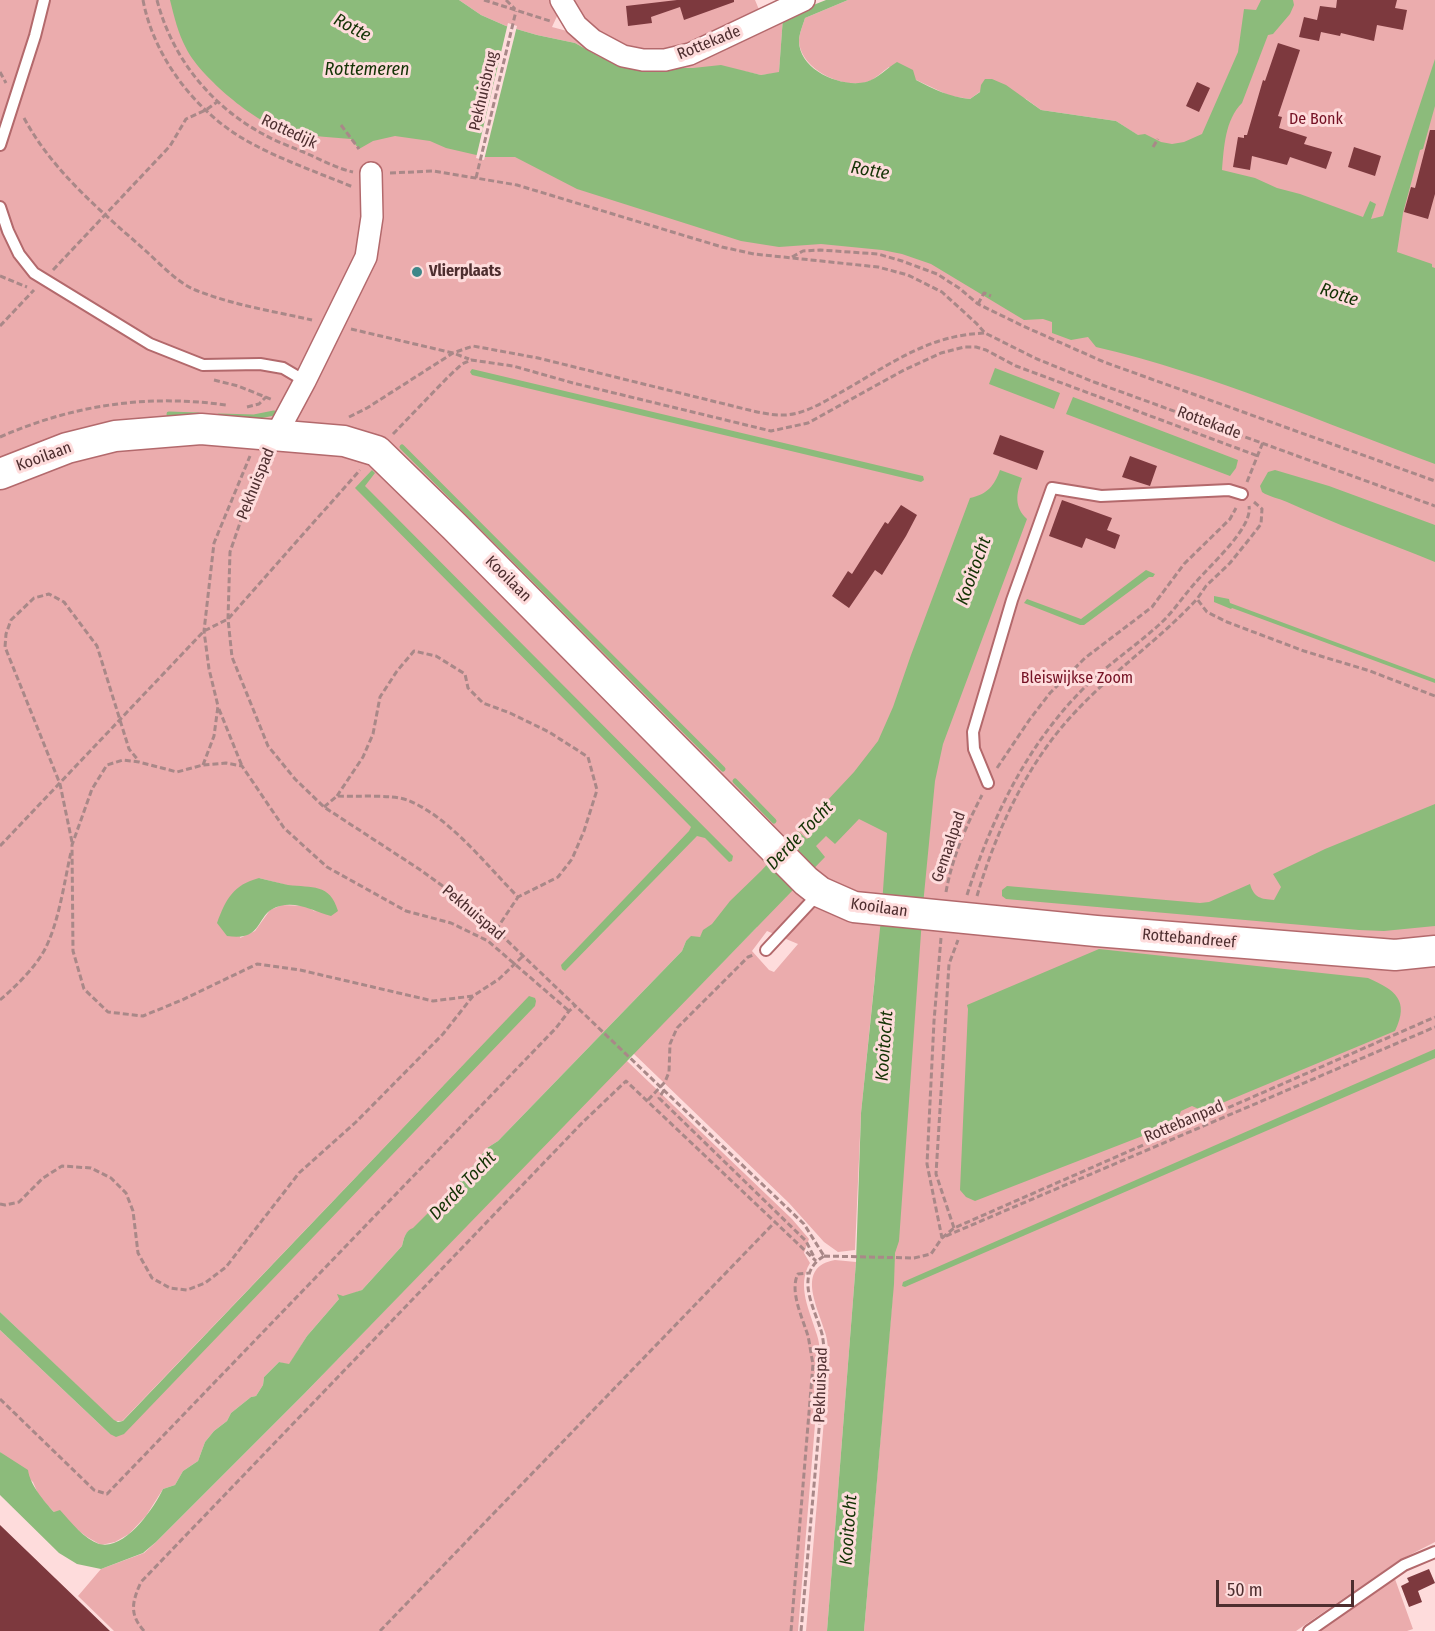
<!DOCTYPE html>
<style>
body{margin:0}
#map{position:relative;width:1435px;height:1631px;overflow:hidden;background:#fedcdc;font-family:"Fira Sans Condensed",sans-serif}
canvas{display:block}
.scale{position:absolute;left:1216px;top:1580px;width:138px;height:27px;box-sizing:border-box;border:3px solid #4e2e2f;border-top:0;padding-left:8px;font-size:18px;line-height:21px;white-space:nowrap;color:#4e2e2f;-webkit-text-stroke:4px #fedcdc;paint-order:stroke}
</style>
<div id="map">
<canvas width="1435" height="1631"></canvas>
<div class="scale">50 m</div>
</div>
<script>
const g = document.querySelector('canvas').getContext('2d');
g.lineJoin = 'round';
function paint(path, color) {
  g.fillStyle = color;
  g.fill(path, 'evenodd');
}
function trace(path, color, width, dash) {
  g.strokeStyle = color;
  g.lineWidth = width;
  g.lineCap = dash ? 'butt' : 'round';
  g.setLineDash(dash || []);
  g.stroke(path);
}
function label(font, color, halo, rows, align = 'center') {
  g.font = font + ' "Fira Sans Condensed",sans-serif';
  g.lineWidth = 6;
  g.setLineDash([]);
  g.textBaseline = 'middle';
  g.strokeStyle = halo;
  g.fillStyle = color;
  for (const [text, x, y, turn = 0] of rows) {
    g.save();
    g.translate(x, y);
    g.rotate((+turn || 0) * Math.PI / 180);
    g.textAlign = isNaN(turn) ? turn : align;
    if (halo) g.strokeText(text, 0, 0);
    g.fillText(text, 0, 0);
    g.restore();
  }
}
const green = new Path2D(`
 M0 0H199L906 225 1435 407V1542L1398 1561 1296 1631H864L893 1290 875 976 861 1113 855 1250 838 1252 824 1242 789 1203 633 1053 757 927C738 926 708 917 700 938L686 941 682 951 498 1141 487 1148 466 1175 413 1229C405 1231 404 1238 402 1246L362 1290 339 1299 307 1336 289 1365 279 1362 264 1377 263 1385 256 1396 251 1397 231 1413 227 1421 214 1431 205 1442 198 1461 183 1471 175 1485 163 1489 146 1516 129 1534 115 1542 101 1545 87 1537 54 1512 39 1496 33 1482 0 1452V1330L110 1434 529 996 123 1421H114L0 1312ZM259 878 286 885 316 912 306 906 282 905 270 910 255 931 240 938ZM767 931 798 944 774 972 769 970 752 951Z
 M459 0H553L559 12 552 27 567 31 589 46 631 64 783 17 779 73 761 75 743 71 693 68H634L600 57 575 43 537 35 506 26 481 15Z
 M569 0H755L760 12 695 47 682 45 680 51 639 55 599 37Z
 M848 0H1435V311L1390 299 1116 121 1041 110 1026 99 981 85V91L970 99 950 96 889 67C883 71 876 78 870 81 846 91 800 70 799 41 799 34 803 25 805 18Z
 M626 1060 792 1219 809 1239 804 1253 810 1263C796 1286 810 1311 817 1335 820 1344 820 1354 820 1363L798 1631H114L78 1596 101 1569 144 1553 156 1542 305 1393Z
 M835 1260 856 1262 827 1631H806L829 1361C828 1351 828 1341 825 1332 818 1307 795 1267 835 1260Z
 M1395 1579 1413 1629 1407 1631H1320Z`);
const water = new Path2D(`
 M170 0H459L481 15 506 26 537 35 575 43 600 57 634 68H693L721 65 761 75 779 72 783 17 826 0H848L805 18C803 25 799 34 799 41 799 70 841 88 866 82 877 79 887 68 897 62L913 70 916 80C933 89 950 97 970 99L980 92 981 85 985 79H992L1006 85 1041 110 1116 121 1138 135 1145 134 1161 142 1172 144 1184 142 1202 134 1238 52 1244 9 1256 10 1261 0H1293L1294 5 1290 14 1273 34 1268 35 1242 103C1225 120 1224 147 1222 170L1255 178 1277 188 1300 194 1363 217 1370 201 1376 204 1371 219 1383 216 1435 59V106L1423 149 1420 150 1403 213 1397 252 1432 264V267L1435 268V464C1324 423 1212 374 1096 347L1088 337 1071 340 1052 333V322L1043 319 1024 320 931 264 902 254 882 250 821 244 779 247 741 241 577 189 515 157H485L446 148 430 141 395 136 373 141 359 149 351 139C326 137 302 136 278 128 251 119 198 74 186 48 178 33 174 16 170 0Z
 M995 368 1060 393 1054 409 989 384Z
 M472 369 923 476 924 480 921 482 472 375 470 372Z
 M1073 397 1238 460 1236 468 1230 476 1066 414Z
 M372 470 375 473 365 486 733 856 732 861 729 862 705 838 697 836 565 971 562 969 561 965 689 831 691 827 355 488Z
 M1000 470 1022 478C1016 494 1014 507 1027 519L943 744 935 781 923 905 899 1241 895 1253 894 1284 864 1631H827L856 1262 861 1113 881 919 887 833 859 819 835 844 826 836 816 846 825 857 305 1393 156 1542 143 1553 101 1569 77 1564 59 1553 0 1495V1452L28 1470C30 1485 44 1501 54 1512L60 1510C71 1522 84 1539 99 1544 125 1551 154 1508 163 1489L175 1485 183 1471 198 1461 205 1442 214 1431 227 1421 231 1413 251 1397 256 1396 263 1385 264 1377 279 1362 289 1364 307 1336 339 1299 337 1294 343 1296 362 1290 402 1246C404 1238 405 1231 413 1228L466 1175 487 1148 498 1141 682 951 686 941 691 936 700 937 703 930 712 924 730 901 761 871 798 831 807 839 817 828 810 819 854 772 878 741 893 707 911 655 970 498C988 494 994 486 1000 470Z
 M1275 470 1329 486 1435 525V562C1386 542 1335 524 1287 502 1279 498 1269 497 1262 492L1260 486 1268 472Z
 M1146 570 1155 574 1153 577H1149L1084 625H1080L1024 603 1027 599 1081 619Z
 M1214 596 1229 599 1230 603 1435 679V683L1232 608 1231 609 1214 602Z
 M1435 804V926L1384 931 1359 930 1006 899 1002 896V890L1007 886 1200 903 1209 902 1250 884C1254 898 1261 899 1274 900L1281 887 1273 874 1325 849Z
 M259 878C268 880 278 883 288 885 312 888 330 883 338 911L331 916C314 911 297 901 280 906 254 912 266 942 227 936L217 923C226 899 233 885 259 878Z
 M1099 949 1368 978C1395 990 1410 1000 1395 1031L1203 1111 1192 1106 1181 1111 1176 1123 975 1201 966 1197 960 1190 968 1009 967 1005Z
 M529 996 535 998 536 1001 535 1006 124 1434 116 1437 110 1434 0 1330V1312L114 1420 118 1422 123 1421Z
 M1435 1049V1058L905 1287 902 1286 903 1282Z`);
const pier = new Path2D(`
 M508 23 517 26 484 160 476 158Z`);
const stream = new Path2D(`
 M169 414 198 415
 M219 416 254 417 274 413
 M402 447 723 769
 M735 781 774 821`);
const building = new Path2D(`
 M677 0H734V2L684 20 680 7 651 17 652 23 628 26 626 6Z
 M1337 0H1397L1395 8 1407 10 1403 30 1377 25 1374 41 1341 33 1340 36 1321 32 1319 41 1299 37 1304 17 1317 20 1320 6 1336 8Z
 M1278 43 1300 50 1278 116 1282 117 1279 128 1307 137 1304 144 1332 152 1326 169 1290 157 1287 165 1252 156 1250 170 1233 167 1238 137 1244 138V135H1247L1263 80 1265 81Z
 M1197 82 1210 88 1199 112 1186 106Z
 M1430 130H1435V194L1428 219 1404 212 1411 187 1415 188Z
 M1354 147 1381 156 1375 176 1348 167Z
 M1000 435 1044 451 1037 470 993 454Z
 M1130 456 1157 466 1150 486 1122 477Z
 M1062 500 1112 518 1107 530 1120 535 1115 549 1086 538 1082 548 1049 536Z
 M901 505 917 515 906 536 882 575 875 570 849 608 832 596 848 571 852 574 885 522 888 524Z
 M0 1525 110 1631H0Z
 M1429 1569 1435 1583 1418 1591 1422 1602 1409 1607 1401 1586 1409 1582 1407 1578Z`);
const path = new Path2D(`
 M143 0C154 58 196 112 247 141 279 159 319 173 353 187
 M157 0C172 58 211 106 263 134 275 141 289 146 301 151 318 158 335 168 353 172
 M484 0 550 21
 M506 0 515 9
 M0 72 6 83
 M24 118C53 172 102 212 147 252 160 264 176 281 193 289 231 305 273 311 312 320
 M341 125 359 149
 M1153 147 1158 139
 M390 173 434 171 517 185 722 247 754 254 878 267 908 275 942 292 976 323 985 333 1037 359 1094 382 1435 506
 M476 178 516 11
 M792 257 803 251 820 250 878 254 902 261 937 274 959 288 978 304 1023 326 1104 362 1435 481
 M53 270 170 146 186 119 206 110 217 102
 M0 276 27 287
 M978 304 984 293 991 296
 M0 326 34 290
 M351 329 453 353 469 359
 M214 380 238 386 273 400
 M247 407 259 404 266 397
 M349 417 367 408 453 353 473 346 538 358 753 411C762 413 772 415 781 415 803 416 827 400 845 390 892 363 929 335 985 333
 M393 434 448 377 462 364 471 360 513 366 573 383 771 431 808 423 904 370 941 353 964 347H976L986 350 1016 366 1258 456
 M0 437C73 405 147 394 226 405
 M266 458 250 494 230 552 228 619 232 657 268 746 295 779 324 807 419 869 473 908 804 1224 824 1256
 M1247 482 1263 442
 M1254 502 1262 509 1261 524 1251 537 1230 563 1206 586 1197 599 1207 612 1227 622 1304 651 1370 671 1435 696
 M219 709 242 766
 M203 765 214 736 218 706 209 669 204 631 214 543 250 456
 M997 768 1030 719 1050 693 1085 658 1152 607 1184 564 1230 519 1236 508
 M324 807 337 796C356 797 391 794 407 800 449 816 487 866 518 897L558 877 572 859 584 831 597 790 588 757 549 732 510 713 483 703 468 688 465 674 436 656 414 651 397 671 380 697 373 734 363 757 337 796
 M72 842 60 784 5 647 6 634 11 620 34 598 49 594 64 602 97 646 129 749 138 760
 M0 846 204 631 228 619 360 470
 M946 892C952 858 966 826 982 795
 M967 895C992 818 1026 746 1084 688 1108 664 1136 646 1161 623 1174 611 1184 595 1196 582 1210 565 1253 528 1249 506
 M977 896C997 828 1029 759 1079 708 1116 669 1160 639 1197 599
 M496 930 518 897
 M473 996 433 1001 300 970 257 964 182 1000 143 1016 108 1012 84 989 73 951 72 845 92 789 107 765 123 760 139 762 177 772 203 765 226 763 242 766 284 828 327 867 406 911 451 923 488 941 569 1011
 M0 1000C16 986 33 970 44 951 59 923 64 883 71 852
 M664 1090 659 1098 806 1241 814 1257
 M648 1100 665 1082 669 1072 670 1044 677 1028 748 957 753 955
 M0 1204 5 1205 19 1202 43 1178 62 1166 91 1168 111 1178 126 1193 133 1211 138 1253 152 1278 170 1288 187 1290 205 1283 226 1267 299 1173 356 1122 443 1034 473 996 499 979 523 956
 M954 1228 936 1174 949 964 958 940
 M946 1236 1435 1027
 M942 1238 954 1228 1435 1017
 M824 1256 914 1258 931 1254 942 1238 927 1164 934 1021 941 938
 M0 1399 94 1490 107 1494 556 1028 569 1011 575 1006
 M144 1631C129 1614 132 1602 141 1582L582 1123 626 1081 775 1222
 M380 1631 775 1222 816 1261
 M791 1631 813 1364C811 1355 810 1345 808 1336 803 1319 789 1291 798 1274L809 1273
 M801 1631 825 1362C824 1353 824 1343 822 1334 815 1308 793 1275 824 1256`);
const lane = new Path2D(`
 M0 145 35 36 44 0
 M0 207 8 231 19 254 34 273 150 344 203 365 260 364 283 368 305 381
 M988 783 974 749 973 732 1012 600 1052 488 1101 496 1229 490 1242 494
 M766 950 820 892
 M1309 1631 1404 1565 1435 1552`);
const street = new Path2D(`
 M561 0 576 25 593 40 623 56 643 60H665L690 54 804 0
 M276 435 305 381 366 257 372 217 371 173`);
const secondary = new Path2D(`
 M0 474 67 448 115 436 201 429 344 441 377 451 455 527 806 881 820 892 854 907 1096 931 1395 955 1435 951`);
const markers = [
 [417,272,6,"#3e8789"]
];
const streetNames = [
 ["Rottekade",709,43,-22],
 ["Pekhuisbrug",484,91,-77],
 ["Rottedijk",289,132,25],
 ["Rottekade",1209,423,20],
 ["Kooilaan",44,457,-20],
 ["Pekhuispad",256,484,-68],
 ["Kooilaan",508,579,45],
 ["Gemaalpad",949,847,-71],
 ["Kooilaan",879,908,8],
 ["Pekhuispad",473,913,40],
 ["Rottebandreef",1189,939,5],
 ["Rottebanpad",1184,1122,-23],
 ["Pekhuispad",821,1385,-88]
];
const parkNames = [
 ["De Bonk",1316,120],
 ["Bleiswijkse Zoom",1077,679]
];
const poiNames = [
 ["Vlierplaats",429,272]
];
const waterNames = [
 ["Rotte",352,28,28],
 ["Rottemeren",367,70],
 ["Rotte",870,171,10],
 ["Rotte",1339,295,18],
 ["Kooitocht",974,571,-70],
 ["Derde Tocht",800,836,-46],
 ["Kooitocht",885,1046,-86],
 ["Derde Tocht",463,1186,-46],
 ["Kooitocht",849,1530,-86]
];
paint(green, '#ebacad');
paint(water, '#8cbb7b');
paint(pier, '#fedcdc');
trace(stream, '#8cbb7b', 5);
paint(building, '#7d393e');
trace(lane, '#b3696c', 14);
trace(street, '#b3696c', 24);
trace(secondary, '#b3696c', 33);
trace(path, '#a98888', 3, [6, 3]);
trace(lane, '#fff', 10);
trace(street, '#fff', 21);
trace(secondary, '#fff', 30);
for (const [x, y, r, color] of markers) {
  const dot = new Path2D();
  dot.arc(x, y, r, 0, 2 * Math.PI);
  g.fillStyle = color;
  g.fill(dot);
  trace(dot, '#fedcdc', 2);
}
label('16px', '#4e2e2f', '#fedcdc', streetNames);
label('16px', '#751124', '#fedcdc', parkNames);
label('bold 16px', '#4e2e2f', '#fedcdc', poiNames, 'left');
label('italic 18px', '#143305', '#fedcdc', waterNames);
</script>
